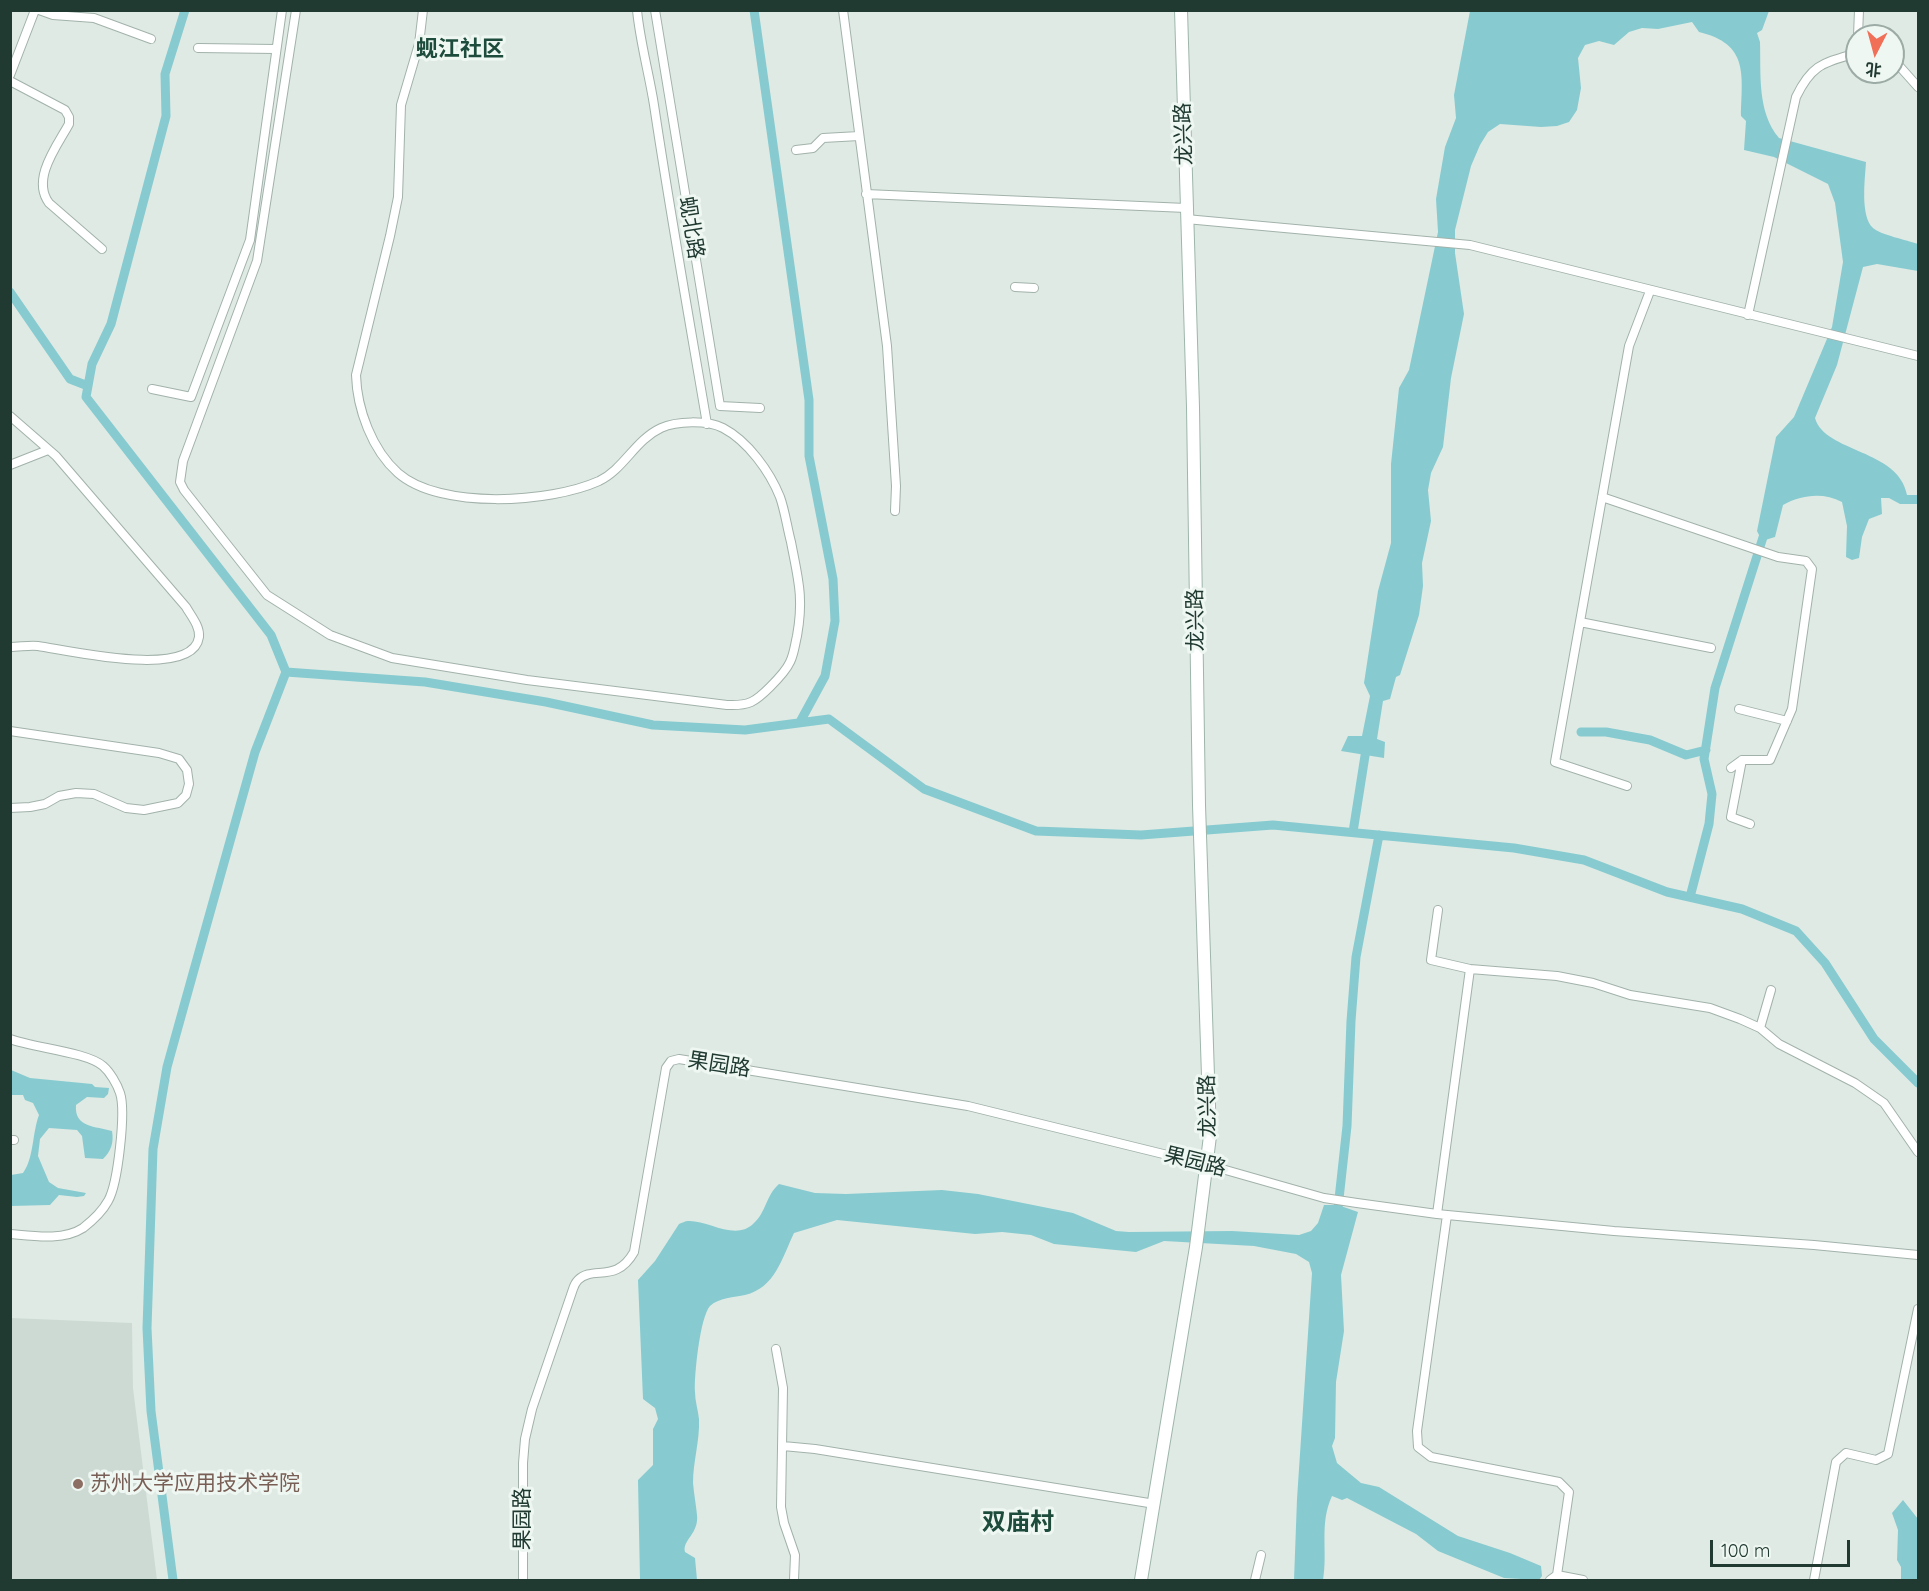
<!DOCTYPE html>
<meta charset="utf-8">
<style>
body{margin:0}
#map{position:relative;width:1929px;height:1591px;overflow:hidden;background:#dfeae4;font-family:Quicksand,"Noto Sans SC",sans-serif}
canvas{display:block}
.frame{position:absolute;inset:0;border:12px solid #203a31;pointer-events:none}
.north{position:absolute;left:1845px;top:24px;width:60px;height:60px;box-sizing:border-box;background:#eff7f3;border:2px solid #9caba5;border-radius:50%;rotate:186deg;font-size:16px;font-weight:700;line-height:24px;text-align:center;color:#203a31}
.north::after{content:'';display:block;margin:auto;width:21px;height:27px;background:#f16f56;clip-path:polygon(50% 0,100% 100%,50% 72%,0 100%)}
.scale{position:absolute;left:1710px;top:1540px;width:140px;height:27px;box-sizing:border-box;border:3px solid #203a31;border-top:0;padding-left:8px;font-size:18px;line-height:21px;white-space:nowrap;color:#203a31;-webkit-text-stroke:4px #eff7f3;paint-order:stroke}
</style>
<div id="map">
<canvas width="1929" height="1591"></canvas>
<div class="frame"></div>
<div class="north">北</div>
<div class="scale">100 m</div>
</div>
<script>
const g = document.querySelector('canvas').getContext('2d');
g.lineJoin = 'round';
function paint(path, color) {
  g.fillStyle = color;
  g.fill(path, 'evenodd');
}
function trace(path, color, width, dash) {
  g.strokeStyle = color;
  g.lineWidth = width;
  g.lineCap = dash ? 'butt' : 'round';
  g.setLineDash(dash || []);
  g.stroke(path);
}
function label(font, color, halo, rows, align = 'center') {
  g.font = font + ' Quicksand,"Noto Sans SC",sans-serif';
  g.lineWidth = 6;
  g.setLineDash([]);
  g.textBaseline = 'middle';
  g.strokeStyle = halo;
  g.fillStyle = color;
  for (const [text, x, y, turn = 0] of rows) {
    g.save();
    g.translate(x, y);
    g.rotate((+turn || 0) * Math.PI / 180);
    g.textAlign = isNaN(turn) ? turn : align;
    if (halo) g.strokeText(text, 0, 0);
    g.fillText(text, 0, 0);
    g.restore();
  }
}
const built = new Path2D(`
 M11 1318 132 1323 133 1388 157 1580H11Z`);
const water = new Path2D(`
 M1470 11H1769L1762 30 1757 33 1760 42C1761 74 1757 112 1779 138L1866 162C1865 179 1860 216 1873 228 1881 235 1907 240 1918 244V271L1877 264 1863 267 1837 365 1815 418C1825 453 1899 449 1907 495H1918V504H1900L1889 498H1881L1882 514 1869 519 1862 537 1859 558 1852 560 1846 557 1847 526 1842 502C1823 492 1801 495 1783 505L1775 537 1762 541 1757 531 1776 437 1794 417 1832 327 1843 262 1835 203 1828 184 1774 157 1744 150 1746 121 1741 116C1742 74 1749 44 1699 32L1692 22 1658 29 1642 28 1629 32 1614 45 1599 41 1585 45 1578 58 1581 88 1577 110 1569 122 1557 126 1541 127 1500 124 1488 132 1480 145 1471 166 1455 230V253L1464 314 1451 378 1443 447 1431 473 1428 490 1431 521 1422 563 1423 586 1419 615 1400 675 1396 677 1390 699 1383 701 1377 739 1385 742 1384 758 1341 751 1348 736H1362L1370 696 1364 683 1378 591 1391 543V464L1399 388 1409 370 1438 232 1436 199 1445 147 1456 118 1454 95Z
 M11 1070 30 1078 92 1084 95 1087 109 1088 108 1094 104 1098 87 1097 76 1105C74 1128 96 1126 112 1131 114 1143 111 1151 103 1159L85 1158 82 1136 77 1130 49 1128 40 1139 38 1156 49 1182 58 1188 86 1193 84 1196 77 1197 59 1195 50 1205 11 1206V1175L23 1173C34 1158 32 1134 39 1115L33 1103 25 1100 23 1095H11Z
 M779 1184 815 1193 846 1194 942 1190 978 1194 1073 1213 1116 1231 1129 1232 1232 1231 1299 1235 1311 1231 1318 1223 1324 1205H1338L1358 1212 1341 1275 1344 1331 1336 1382 1335 1438 1332 1446 1337 1463 1361 1483 1379 1487 1458 1536 1510 1553 1541 1566 1542 1576 1539 1580 1504 1578 1438 1551 1416 1534 1347 1498 1342 1500 1332 1496C1319 1524 1328 1551 1323 1580H1294L1297 1499 1312 1273 1309 1262 1296 1254 1254 1246 1164 1241 1136 1252 1054 1244 1031 1235 1002 1232 975 1234 837 1220 794 1233C782 1258 775 1288 745 1295 735 1297 718 1298 710 1306 700 1317 694 1376 695 1392 695 1401 698 1410 699 1419 700 1440 693 1462 693 1483 694 1494 696 1505 697 1515 699 1534 682 1540 685 1552L695 1558 697 1580H640L638 1480 653 1465V1429L658 1419 655 1408 643 1399 638 1280 655 1261 679 1224C682 1223 685 1221 688 1221 708 1220 735 1241 753 1224 766 1213 766 1195 779 1184Z
 M1903 1500 1918 1519V1580H1901V1567L1897 1560 1898 1530 1892 1513Z`);
const canal = new Path2D(`
 M754 10 809 400V456L833 579 835 621 825 676 800 722
 M10 292 70 379 88 386
 M286 672 425 682 546 702 653 725 745 730 829 719 924 789 1036 831 1141 835 1273 825 1514 848 1584 860 1667 892 1742 909 1796 931 1825 963 1874 1039 1918 1083
 M1581 732H1606L1650 740 1686 755 1706 750
 M1353 832 1367 743
 M1690 897 1709 824 1712 794 1704 759 1715 688 1765 531
 M1337 1217 1347 1126 1351 1021 1356 957 1379 835
 M173 1580 151 1411 147 1328 153 1149 167 1067 192 977 255 752 286 672 271 635 86 397 92 364 111 324 166 116 165 74 185 10`);
const street = new Path2D(`
 M39 10 53 15 94 18 151 39
 M296 10 257 261 183 461 180 482 184 490 267 595 330 635 392 658 527 680 727 705C749 706 755 702 770 687 777 680 786 671 790 662 794 654 795 644 797 636 804 597 798 579 791 542 787 527 785 511 780 497 770 472 748 441 723 428 707 420 676 421 661 428 635 440 624 469 599 481 550 503 440 510 398 473 372 450 357 409 356 375L390 236 398 197 401 105 419 44 423 10
 M637 10C640 42 649 73 654 105 670 212 689 318 707 424
 M655 10 720 406 760 408
 M843 10 887 346 896 486 895 511
 M1858 36 1859 10
 M198 48 276 49
 M1893 59 1918 87
 M10 75 35 10
 M10 81 65 110 69 117V124C57 146 31 179 49 203L102 249
 M796 150 813 148 823 138 859 136
 M866 194 1186 208
 M1186 219 1470 245 1918 356
 M1015 287 1034 288
 M1748 315 1796 97C1812 64 1823 63 1857 53
 M152 389 191 397 250 240 282 10
 M10 416 56 456 186 607C191 616 200 626 199 637 193 680 67 650 38 646 29 645 20 647 10 647
 M10 465 48 450
 M1602 497 1778 557 1806 561 1812 569 1792 709 1770 760H1742L1731 768
 M1580 622 1711 648
 M1739 709 1787 721
 M10 731 159 753 179 759 187 770 189 784 186 795 178 803 144 810 126 808 94 794 76 793 59 796 45 804 30 807 10 808
 M1742 760 1731 817 1750 824
 M1627 786 1555 762 1629 346 1650 291
 M1438 910 1431 960 1470 969
 M1760 1028 1771 990
 M10 1039C34 1048 87 1052 103 1066 110 1072 117 1084 120 1093 126 1111 118 1184 108 1201 102 1212 92 1221 83 1228 63 1241 33 1236 10 1234
 M10 1140H14
 M1437 1214 1470 969 1557 976 1593 983 1630 995 1710 1008 1740 1019 1760 1028 1779 1044 1855 1083 1884 1103 1918 1152
 M1447 1215 1417 1431 1418 1447 1431 1457 1559 1482 1569 1492 1557 1575 1550 1580
 M776 1349 783 1388 781 1507 784 1523 795 1555 794 1580
 M783 1446 815 1449 1155 1504
 M1557 1575 1583 1580
 M523 1580V1463L525 1439 532 1409 573 1289C574 1286 575 1283 578 1280 593 1265 616 1284 634 1252L666 1068 671 1061 679 1059 968 1106 1208 1165 1324 1198 1357 1203 1437 1214 1614 1231 1814 1245 1918 1255
 M1255 1580 1261 1555
 M1814 1580 1836 1462 1846 1453 1876 1460 1888 1454 1918 1309`);
const secondary = new Path2D(`
 M1141 1580 1196 1247 1210 1136 1199 805 1193 407 1181 10`);
const markers = [
 [78,1484,6,"#8d6e63"]
];
const streetNames = [
 ["龙兴路",1184,134,-92],
 ["蚬北路",691,228,81],
 ["龙兴路",1196,620,-91],
 ["果园路",719,1065,9],
 ["龙兴路",1208,1106,-91],
 ["果园路",1195,1162,14],
 ["果园路",523,1519,-90]
];
const educationNames = [
 ["苏州大学应用技术学院",90,1484]
];
const neighbourhoodNames = [
 ["蚬江社区",460,49]
];
const quarterNames = [
 ["双庙村",1018,1523]
];
paint(built, '#cddad3');
paint(water, '#87cbd0');
trace(canal, '#87cbd0', 9);
trace(street, '#a2b2ab', 10);
trace(secondary, '#9eb6ab', 14);
trace(street, '#fff', 8);
trace(secondary, '#fff', 12);
for (const [x, y, r, color] of markers) {
  const dot = new Path2D();
  dot.arc(x, y, r, 0, 2 * Math.PI);
  g.fillStyle = color;
  g.fill(dot);
  trace(dot, '#eff7f3', 2);
}
label('21px', '#203a31', '#eff7f3', streetNames);
label('21px', '#785e54', '#eff7f3', educationNames, 'left');
label('bold 22px', '#1d4c3c', '#eff7f3', neighbourhoodNames);
label('bold 24px', '#1d4c3c', '#eff7f3', quarterNames);
</script>
